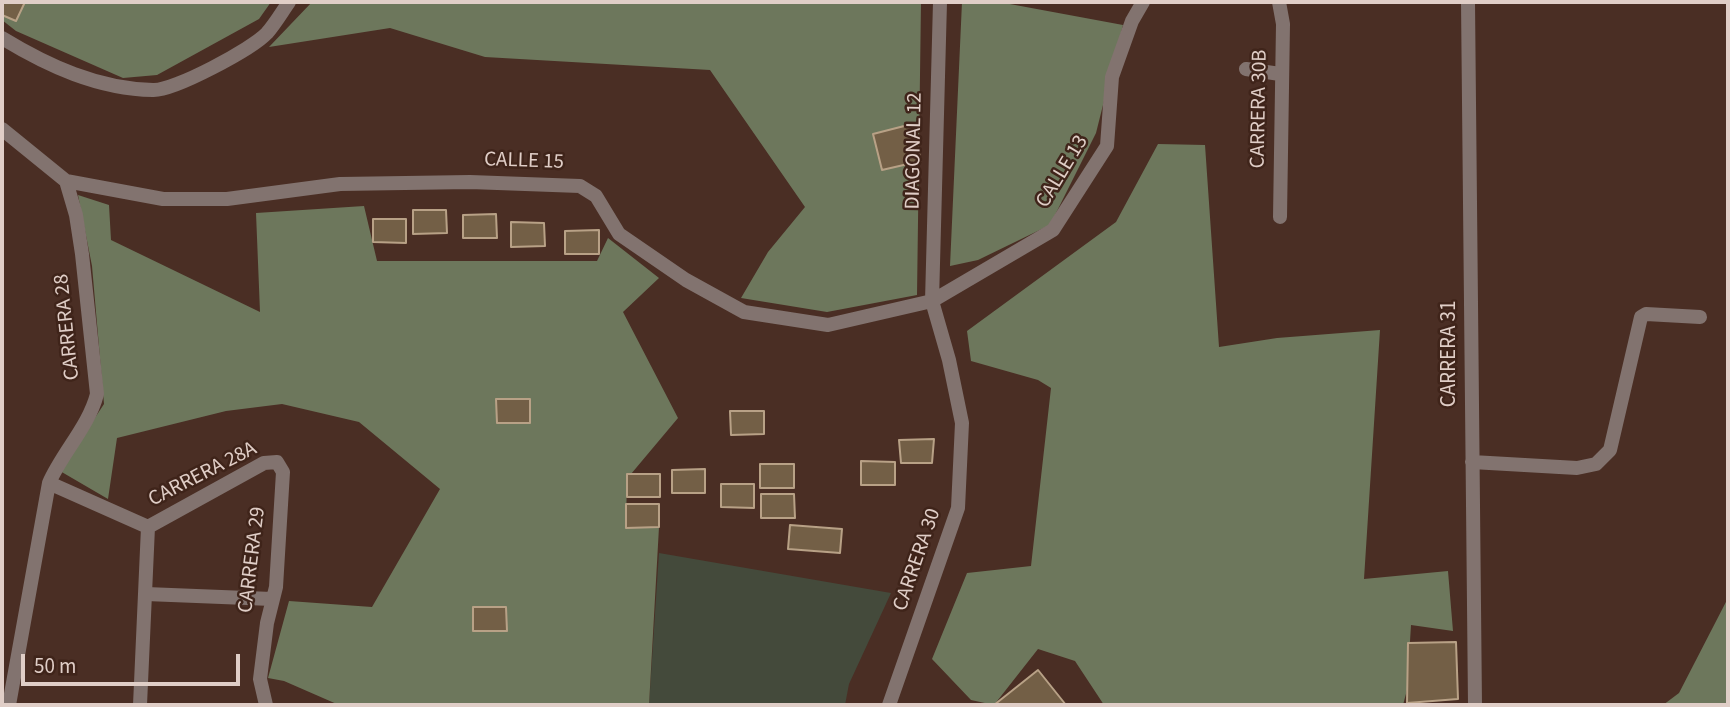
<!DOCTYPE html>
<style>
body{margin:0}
#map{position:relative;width:1730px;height:707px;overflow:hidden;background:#4a2e24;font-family:"Source Sans 3",sans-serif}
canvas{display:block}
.frame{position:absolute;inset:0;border:4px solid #e0cec7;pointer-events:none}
.scale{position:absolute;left:21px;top:654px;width:219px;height:32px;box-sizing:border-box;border:4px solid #e0cec7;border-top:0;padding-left:9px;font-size:21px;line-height:24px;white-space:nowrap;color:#e0cec7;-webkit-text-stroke:5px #3f241a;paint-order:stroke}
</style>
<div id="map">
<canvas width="1730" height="707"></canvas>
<div class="frame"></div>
<div class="scale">50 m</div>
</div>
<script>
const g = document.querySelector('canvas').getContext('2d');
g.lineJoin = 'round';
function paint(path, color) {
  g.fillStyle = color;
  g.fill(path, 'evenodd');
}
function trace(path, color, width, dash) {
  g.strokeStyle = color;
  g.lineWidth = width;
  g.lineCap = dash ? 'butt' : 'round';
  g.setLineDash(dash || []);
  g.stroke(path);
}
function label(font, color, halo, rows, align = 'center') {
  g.font = font + ' "Source Sans 3",sans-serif';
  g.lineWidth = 5;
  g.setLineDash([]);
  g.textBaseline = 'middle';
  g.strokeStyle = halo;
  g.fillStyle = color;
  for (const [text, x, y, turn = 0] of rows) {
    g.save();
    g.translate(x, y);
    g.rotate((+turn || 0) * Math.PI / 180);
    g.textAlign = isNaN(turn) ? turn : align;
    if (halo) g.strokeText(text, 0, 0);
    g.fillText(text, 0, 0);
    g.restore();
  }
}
const green = new Path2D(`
 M659 553 891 593 849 684 845 705H649Z`);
const forest = new Path2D(`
 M2 2H271L259 19 157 75 123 78 16 31 2 20Z
 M312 2H921L917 295 827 312 741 298 768 252 805 207 710 70 485 57 390 28 269 47Z
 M962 2H999L1123 25 1096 133 1050 225 978 260 950 266Z
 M1158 144 1205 145 1219 347 1277 338 1380 330 1364 579 1448 571 1453 631 1411 625 1407 690 1403 705H1104L1075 661 1038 649 994 705 971 700 932 659 967 573 1031 566 1051 388 1038 380 971 361 967 331 1116 222Z
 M78 195 109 205 111 240 260 312 256 213 364 206 377 261H597L608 238 659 278 623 312 678 418 631 474H627L626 527H659L649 705H339L284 681 268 678 289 601 372 607 440 489 359 422 282 404 226 411 117 438 108 499 60 471 104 404 92 266Z
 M1728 598V705H1663L1679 693Z`);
const building = new Path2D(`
 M2 2H25L16 21 2 15Z
 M912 124 921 161 882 170 873 134Z
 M413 210H446L447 233 413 234Z
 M496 214 497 238H463V215Z
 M373 219H406V243L373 242Z
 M511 222 544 223 545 246 511 247Z
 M599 230V254H565V231Z
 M496 399H530V423H497Z
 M730 411H764V434L731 435Z
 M934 439 932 463H901L899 440Z
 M861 461 895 462V485H861Z
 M760 464H794V488H760Z
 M705 469V493H672V470Z
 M627 474H660V497H627Z
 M721 484H754V508L721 507Z
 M761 494H794L795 518H761Z
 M626 504H659V527L626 528Z
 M790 525 842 529 840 553 788 549Z
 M473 607H506L507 631H473Z
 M1456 642 1458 699 1407 703 1408 643Z
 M1038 670 1066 705H994Z`);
const street = new Path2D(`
 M1279 2 1283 24 1280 217
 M1468 2 1475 705
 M2 38C48 66 98 89 153 90 174 91 252 49 267 33 275 24 282 12 289 2
 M1246 69 1280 74
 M2 129 66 181 76 215 82 254 97 394C89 426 62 453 49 483L9 705
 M66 181 163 199H227L340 184 470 182 580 186 596 196 619 234 686 280 744 312 828 325 932 301 1053 230 1107 146 1112 77 1132 21 1143 2
 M1472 462 1577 468 1596 464 1610 450 1641 317 1646 314 1700 317
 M49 483 148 527 264 463 277 462 283 472 276 587 267 623 260 679 266 705
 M146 594 272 599
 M140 705 148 527
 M889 705 958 508 962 423 949 360 932 301 940 2`);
const streetNames = [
 ["CARRERA 30B",1260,109,-89],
 ["DIAGONAL 12",915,151,-89],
 ["CALLE 15",524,162,2],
 ["CALLE 13",1063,172,-59],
 ["CARRERA 28",68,327,-96],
 ["CARRERA 31",1450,354,-90],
 ["CARRERA 28A",203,475,-27],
 ["CARRERA 29",253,560,-83],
 ["CARRERA 30",918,560,-71]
];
paint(green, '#444a3b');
paint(forest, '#6d775c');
paint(building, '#735f46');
trace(building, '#b8a186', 2);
trace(street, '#82736f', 14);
label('21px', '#e0cec7', '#3f241a', streetNames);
</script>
